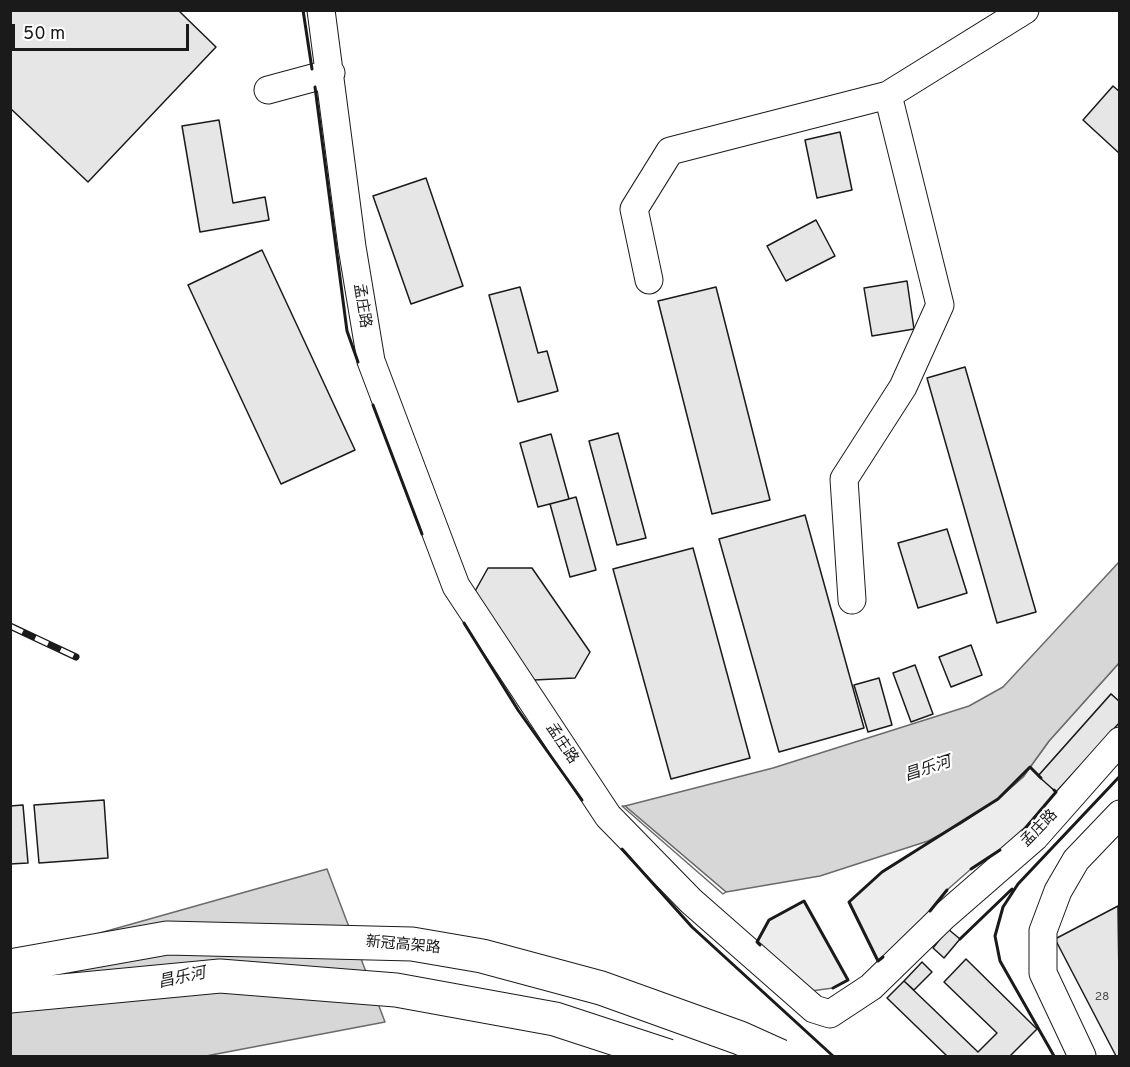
<!DOCTYPE html>
<meta charset="utf-8">
<style>
body{margin:0}
#map{position:relative;width:1130px;height:1067px;overflow:hidden;background:#fff;font-family:Overpass,sans-serif}
canvas{display:block}
.frame{position:absolute;inset:0;border:12px solid #1a1a1a;pointer-events:none}
.scale{position:absolute;left:12px;top:24px;width:177px;height:27px;box-sizing:border-box;border:3px solid #1a1a1a;border-top:0;padding-left:8px;font-size:18px;line-height:21px;white-space:nowrap;color:#1a1a1a;-webkit-text-stroke:4px #fff;paint-order:stroke}
</style>
<div id="map">
<canvas width="1130" height="1067"></canvas>
<div class="frame"></div>
<div class="scale">50 m</div>
</div>
<script>
const g = document.querySelector('canvas').getContext('2d');
g.lineJoin = 'round';
function paint(path, color) {
  g.fillStyle = color;
  g.fill(path, 'evenodd');
}
function trace(path, color, width, dash) {
  g.strokeStyle = color;
  g.lineWidth = width;
  g.lineCap = dash ? 'butt' : 'round';
  g.setLineDash(dash || []);
  g.stroke(path);
}
function label(font, color, halo, rows, align = 'center') {
  g.font = font + ' Overpass,"Noto Sans SC",sans-serif';
  g.lineWidth = 4.5;
  g.setLineDash([]);
  g.textBaseline = 'middle';
  g.strokeStyle = halo;
  g.fillStyle = color;
  for (const [text, x, y, turn = 0] of rows) {
    g.save();
    g.translate(x, y);
    g.rotate((+turn || 0) * Math.PI / 180);
    g.textAlign = isNaN(turn) ? turn : align;
    if (halo) g.strokeText(text, 0, 0);
    g.fillText(text, 0, 0);
    g.restore();
  }
}
const built = new Path2D(`
 M1119 663V702L1111 694 1039 775 1056 792 1014 841 971 869 947 890 920 925 878 961 849 902 882 872 998 799 1023 777 1049 741Z
 M804 901 848 980 833 988 811 991 757 942 769 920Z`);
const water = new Path2D(`
 M1119 562V663L1049 741 1023 777 998 799 962 823 928 841 820 876 726 892 625 806 773 768 969 706 1003 687Z
 M327 869 385 1022 206 1056H11V958Z`);
const pier = new Path2D(`
 M622 806H625L726 892 723 894Z`);
const building = new Path2D(`
 M10 10H178L216 47 88 182 10 108Z
 M1113 86 1120 92V154L1083 120Z
 M219 120 233 203 265 197 269 220 200 232 182 126Z
 M840 132 852 190 817 198 805 140Z
 M426 178 463 286 411 304 373 196Z
 M816 220 835 256 786 281 767 246Z
 M262 250 355 450 281 484 188 285Z
 M907 281 914 329 872 336 864 288Z
 M520 287 538 353 547 351 558 391 518 402 489 295Z
 M716 287 770 500 712 514 658 301Z
 M965 367 1036 612 997 623 927 378Z
 M618 433 646 538 617 545 589 441Z
 M551 434 569 499 538 507 520 443Z
 M576 497 596 570 570 577 550 504Z
 M805 515 864 728 779 752 719 539Z
 M947 529 967 593 918 608 898 543Z
 M693 548 750 758 671 779 613 569Z
 M488 568H532L590 652 575 678 534 680 474 593Z
 M971 645 982 675 951 687 939 657Z
 M915 665 933 714 911 722 893 673Z
 M879 678 892 725 868 732 854 685Z
 M1111 694 1120 702V722L1056 792 1038 776Z
 M104 800 108 858 39 863 34 805Z
 M23 805 28 863 10 864V806Z
 M1118 906 1120 1056H1116L1055 939Z
 M948 929 960 939 944 958 933 948Z
 M966 959 1037 1029 1010 1056H947L887 998 904 981 978 1052 997 1033 944 982Z
 M922 962 932 972 914 990 904 981Z`);
const minor = new Path2D(`
 M321 10 352 247 371 361 456 586 608 816 691 901 814 1009 830 1014 871 987 943 917 1035 837 1120 741
 M268 90 331 73
 M649 280 634 209 670 151 888 95 1025 10
 M852 600 844 479 903 387 940 305 888 95
 M1082 1056 1043 973V931L1058 891 1076 860 1120 814`);
const rail = new Path2D(`
 M10 626 76 657
 M658 1049 664 1056`);
const highwayBridge = new Path2D(`
 M10 966 167 938 412 944 482 956 601 988 740 1038 780 1056
 M10 996 220 976 396 990 555 1019 668 1056`);
const wall = new Path2D(`
 M303 10 312 69
 M315 87 347 331 358 362
 M373 405 422 534
 M464 623 518 710 582 800
 M1023 831 1056 792 1054 790
 M622 849 692 927 833 1056
 M971 869 1000 850
 M930 911 947 890
 M960 939 1012 889
 M760 945 757 942 769 920 804 901 848 980 833 988
 M883 957 878 961 849 902 882 872 998 799 1030 767 1041 778
 M1054 1056 1000 961 995 936 1003 907 1018 884 1120 776`);
const numberNames = [
 ["28",1102,998]
];
const streetNames = [
 ["孟庄路",361,306,81],
 ["孟庄路",561,744,56],
 ["孟庄路",1040,829,-46],
 ["新冠高架路",403,946,5]
];
const waterNames = [
 ["昌乐河",928,770,-18],
 ["昌乐河",182,979,-12]
];
paint(built, '#ededed');
trace(built, '#6a6a6a', 1.5);
paint(water, '#d7d7d7');
trace(water, '#6a6a6a', 1.5);
paint(pier, '#fff');
trace(pier, '#6a6a6a', 1.5);
paint(building, '#e6e6e6');
trace(building, '#1a1a1a', 1.5);
trace(minor, '#1a1a1a', 29);
trace(minor, '#fff', 27);
trace(rail, '#1a1a1a', 7);
trace(rail, '#fff', 4.5, [14]);
trace(highwayBridge, '#1a1a1a', 35, []);
trace(highwayBridge, '#fff', 33);
trace(wall, '#1a1a1a', 3);
label('12px', '#4d4d4d', null, numberNames);
label('15px', '#1a1a1a', '#fff', streetNames);
label('italic 16px', '#1a1a1a', '#fff', waterNames);
</script>
